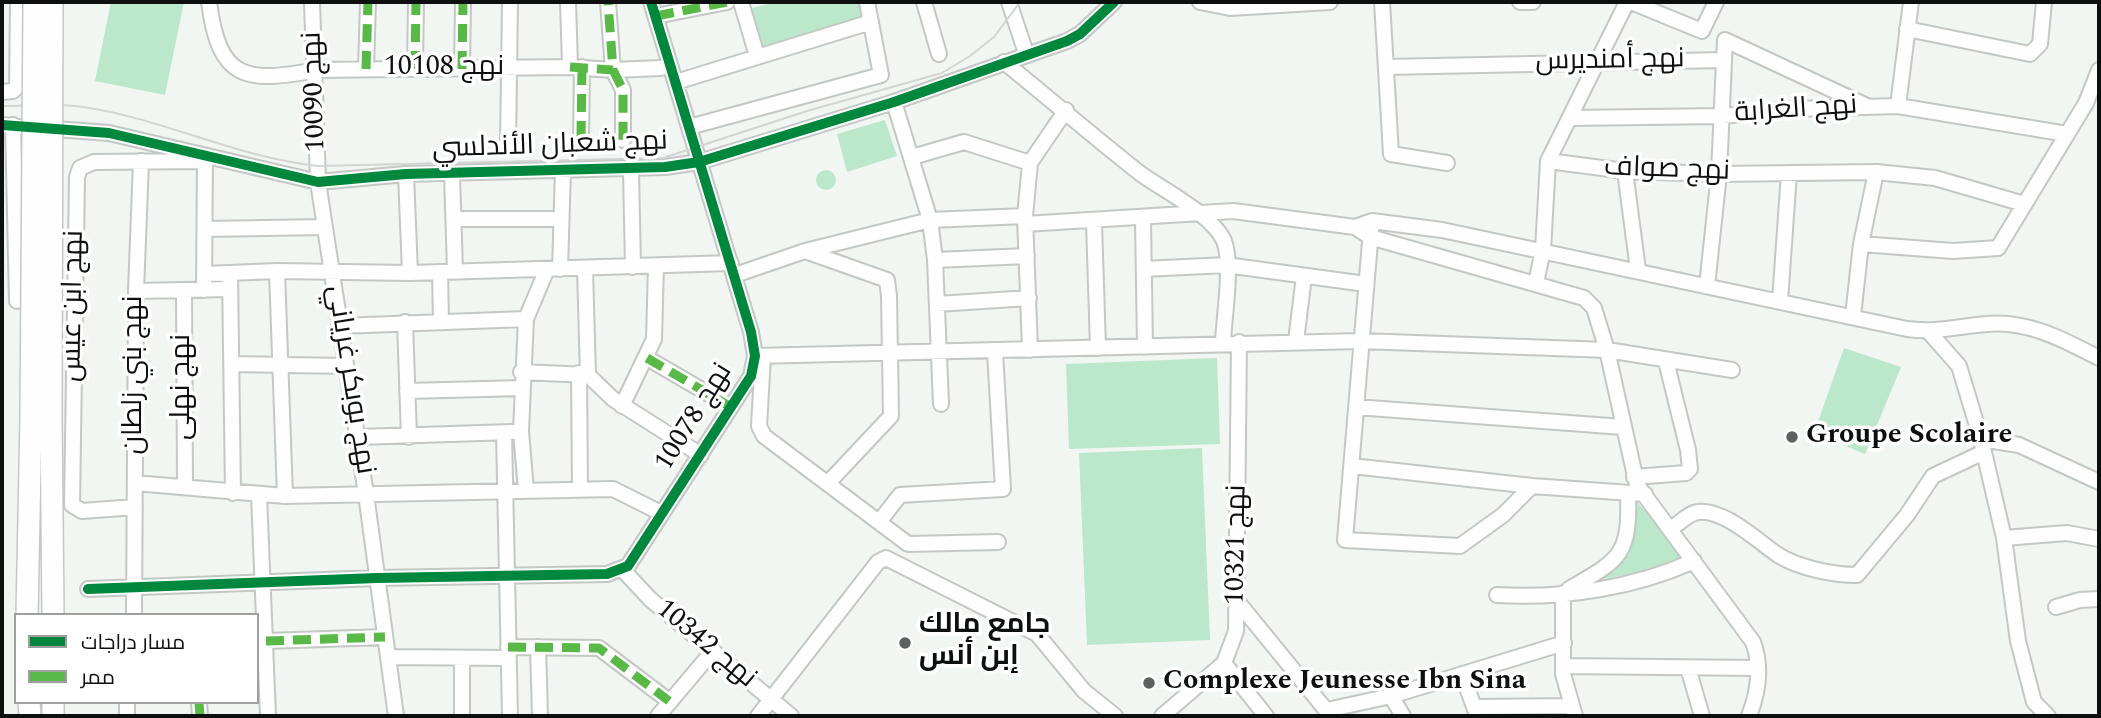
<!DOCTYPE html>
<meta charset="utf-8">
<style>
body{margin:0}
#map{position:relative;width:2101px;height:718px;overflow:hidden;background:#f2f6f3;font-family:Spectral,Cairo,serif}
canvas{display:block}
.frame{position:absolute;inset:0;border:4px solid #0d100e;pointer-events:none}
.legend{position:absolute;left:14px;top:613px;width:245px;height:91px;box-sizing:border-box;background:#fff;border:2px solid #9e9f9f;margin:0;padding:9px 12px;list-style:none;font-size:21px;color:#0d100e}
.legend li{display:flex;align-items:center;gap:14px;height:35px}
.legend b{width:35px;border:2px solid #9e9f9f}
</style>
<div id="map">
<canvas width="2101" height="718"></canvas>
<div class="frame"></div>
<ul class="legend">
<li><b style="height:9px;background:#00873e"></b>مسار دراجات</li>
<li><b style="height:9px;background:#58b947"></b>ممر</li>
</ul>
</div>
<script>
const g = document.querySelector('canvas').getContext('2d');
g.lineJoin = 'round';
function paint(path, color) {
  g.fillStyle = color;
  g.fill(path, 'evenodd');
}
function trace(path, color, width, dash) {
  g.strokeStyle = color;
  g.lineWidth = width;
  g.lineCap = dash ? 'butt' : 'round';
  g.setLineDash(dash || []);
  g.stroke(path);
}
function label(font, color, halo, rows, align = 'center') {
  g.font = font + ' Spectral,Cairo,serif';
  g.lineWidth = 7;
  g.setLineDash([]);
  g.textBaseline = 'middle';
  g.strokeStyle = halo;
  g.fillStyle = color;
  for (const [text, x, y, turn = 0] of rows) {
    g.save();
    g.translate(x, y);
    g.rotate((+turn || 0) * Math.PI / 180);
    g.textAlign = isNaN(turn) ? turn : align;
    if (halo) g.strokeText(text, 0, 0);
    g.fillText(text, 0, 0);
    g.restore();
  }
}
const green = new Path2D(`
 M111 2H184L165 95 95 81Z
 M776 2H862L869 17 763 48 752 8Z
 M885 120 897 156 847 172 837 134Z
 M816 180a10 10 0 1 1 20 0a10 10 0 1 1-20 0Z
 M1844 348 1901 367 1865 454 1814 433Z
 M1217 358 1220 444 1069 449 1066 364Z
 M1202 448 1210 640 1087 645 1079 453Z
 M1637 502 1663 529 1682 558 1656 570 1602 579 1623 562Z`);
const minor = new Path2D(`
 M209 2C219 81 246 83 317 70L568 67 613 70 608 2
 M312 2 318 182 366 494 396 716
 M568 2 570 67
 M741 2 757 56
 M924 2 939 54
 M1009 2 1026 53
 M1200 2 1230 8 1330 2
 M1382 2 1391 154 1447 163
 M1520 2H1533
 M1631 2 1702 31 1716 2
 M656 16 727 2
 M1907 29 2030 54 2040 44 2044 2
 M1004 62C1050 99 1095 138 1141 174 1163 190 1213 215 1224 241 1233 264 1224 316 1223 342
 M1386 67 1724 60 1725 40 1867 106
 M366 69 368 2
 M415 69 416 2
 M462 69 463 2
 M676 82 871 22
 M2 92 13 91 17 87 18 2
 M894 102 930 220 935 260 941 404
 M1898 106 1911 2
 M1570 118 1723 116 1793 109 1898 106 2067 134
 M2 125 109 133 318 182 406 174 665 167 699 162 894 102 1067 41 1080 34 1114 2
 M13 125 17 301
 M689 127 881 75 867 2
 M581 139 582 67
 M623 140V90L613 70 661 68
 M508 146 510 2
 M912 157 964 142 1030 163 1066 110
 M1548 161 1625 171 1719 174 1876 172 1935 178 2024 204
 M1030 163 1025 216 1030 350
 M631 170 633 267
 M1625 171 1638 270
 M406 174 410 273
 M452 174 455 271
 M454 219H561
 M1143 219 1145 347
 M1094 222 1098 348
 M1025 224 1233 211 1355 227 1370 237 1584 298 1594 308 1607 350 1637 485 1753 642C1762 666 1758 693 1749 716
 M1355 227 1372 221 1442 230 1907 329C1936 333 1960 326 1987 324 2028 320 2064 340 2099 358
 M205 229 324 227
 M1371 230 1345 540 1460 546 1503 515 1532 486
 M1861 244 1953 251 1998 248 2086 103 2099 70
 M805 251 887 280 889 296 891 416 828 483
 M935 260 1027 256
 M560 269 563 170
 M585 269 588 375
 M1144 269 1226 265 1366 284
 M277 271 285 496
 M440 272 441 322
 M205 274 277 271 410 273 731 263
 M230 274 233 493
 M735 275 805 251 930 220 1025 216
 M1536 283 1543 250 1548 161 1627 2
 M1707 286 1719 174 1724 60
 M184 290 185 485
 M204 290 205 156
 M136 291 230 289
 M1780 301 1789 173
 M937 304 1029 298
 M1853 316 1861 244 1876 172
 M405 322 409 437
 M339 326 526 319
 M1929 332 1959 366 1981 439 2004 538 2018 641 2034 702 2048 716
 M1296 341 1304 276
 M755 356 1361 341 1607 350 1732 370
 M763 356 759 426 764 436 908 544 998 542
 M647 358 731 407
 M232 364 344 366
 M521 372 588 375 613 399 701 455
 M579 373 580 490
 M407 391 523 388
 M622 406 654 339 656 266
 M1356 407 1623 427
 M504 433 510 716
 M358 437 512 432
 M1981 439 2019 445 2099 482
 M1352 466 1532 486 1645 494
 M1634 477 1686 473 1690 469 1688 450 1666 361
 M135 483 285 496 613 489 661 513
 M526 491 521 431 526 319 547 269
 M259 495 268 716
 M135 507 82 511 72 505 77 177 80 168 94 162 203 161
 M879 522 900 495 1003 489 995 352
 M1671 529C1678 524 1689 513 1698 512 1723 508 1759 542 1778 555 1799 568 1833 575 1857 575L1907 515 1933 476 1984 452
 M2004 538 2067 533 2099 539
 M623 570 650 599 791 716
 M88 589 377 578 607 574 628 566 751 376 755 356 751 332 651 2
 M1569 589C1621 559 1630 555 1628 493
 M1563 593V674L1575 716
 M1497 595C1563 599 1634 588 1694 561
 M1237 601 1330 715
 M2056 607 2080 600 2099 599
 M134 615 136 291 141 161
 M266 641 385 637
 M508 647 599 648 669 701
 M538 647 540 716
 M388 657 508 658
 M1224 663 1266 716
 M1563 666 1758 668
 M1688 668 1702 716
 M1462 674 1477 715
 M1391 696 1403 716
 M199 702 200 716
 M1475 707 1572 706
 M1327 710 1391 696 1564 643
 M127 716V702
 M462 716V658
 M658 716 712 652
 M758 716 878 562 886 558 1037 634 1084 691 1115 716
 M1162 716 1224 663 1236 631 1239 342`);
const highway = new Path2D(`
 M51 415 53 615
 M27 615 31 417
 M29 702 30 716
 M53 702V716`);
const tram = new Path2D(`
 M2 106C28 106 57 103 83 107 165 119 234 157 318 166L663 158 807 111 942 73 970 56 994 37 1020 2`);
const highwayBridge = new Path2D(`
 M51 415 52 2
 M31 417 34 2`);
const quiet = new Path2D(`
 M656 16 727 2
 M570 67 613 70 608 2
 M366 69 368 2
 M415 69 416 2
 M462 69 463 2
 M613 70 623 90V140
 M581 139 582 67
 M647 358 731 407
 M266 641 385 637
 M508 647 599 648 669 701
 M199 702 200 716`);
const cycleway = new Path2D(`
 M2 125 109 133 318 182 406 174 665 167 699 162 894 102 1067 41 1080 34 1114 2
 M88 589 377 578 607 574 628 566 751 376 755 356 751 332 651 2`);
const markers = [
 [1792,437,7,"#5d605e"],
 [905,643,7,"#5d605e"],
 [1149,683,7,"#5d605e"]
];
const streetNames = [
 ["نهج أمنديرس",1610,62,-1],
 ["نهج 10108",444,69],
 ["نهج 10090",316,92,-92],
 ["نهج الغرابة",1796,111,-4],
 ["نهج شعبان الأندلسي",550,147,-2],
 ["نهج صواف",1667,171,2],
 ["نهج ابن عيس",75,306,-89],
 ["نهج بني زلطان",136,375,-90],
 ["نهج بوبكر غرياني",349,380,81],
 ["نهج نهلى",184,387,-90],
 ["نهج 10078",695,418,-58],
 ["نهج 10321",1238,545,-89],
 ["نهج 10342",705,645,40]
];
const poiNames = [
 ["Groupe Scolaire",1806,437],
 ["جامع مالك",919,627],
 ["إبن أنس",919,659],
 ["Complexe Jeunesse Ibn Sina",1163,683]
];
paint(green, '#bbe7ca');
trace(minor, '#c4c8c5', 18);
trace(highway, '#c4c8c5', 24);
trace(minor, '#fdfefd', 14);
trace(highway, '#fdfefd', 21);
trace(tram, '#d3d4d4', 2);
trace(highwayBridge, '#c4c8c5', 24, []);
trace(highwayBridge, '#fdfefd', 21);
trace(quiet, '#58b947', 9, [18, 9]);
trace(cycleway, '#00873e', 10);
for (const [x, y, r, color] of markers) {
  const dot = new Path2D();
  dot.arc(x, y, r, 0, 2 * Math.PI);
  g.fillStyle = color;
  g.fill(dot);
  trace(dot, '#fff', 2.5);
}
label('28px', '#0d100e', '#fff', streetNames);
label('bold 28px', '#0d100e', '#fff', poiNames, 'left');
</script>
